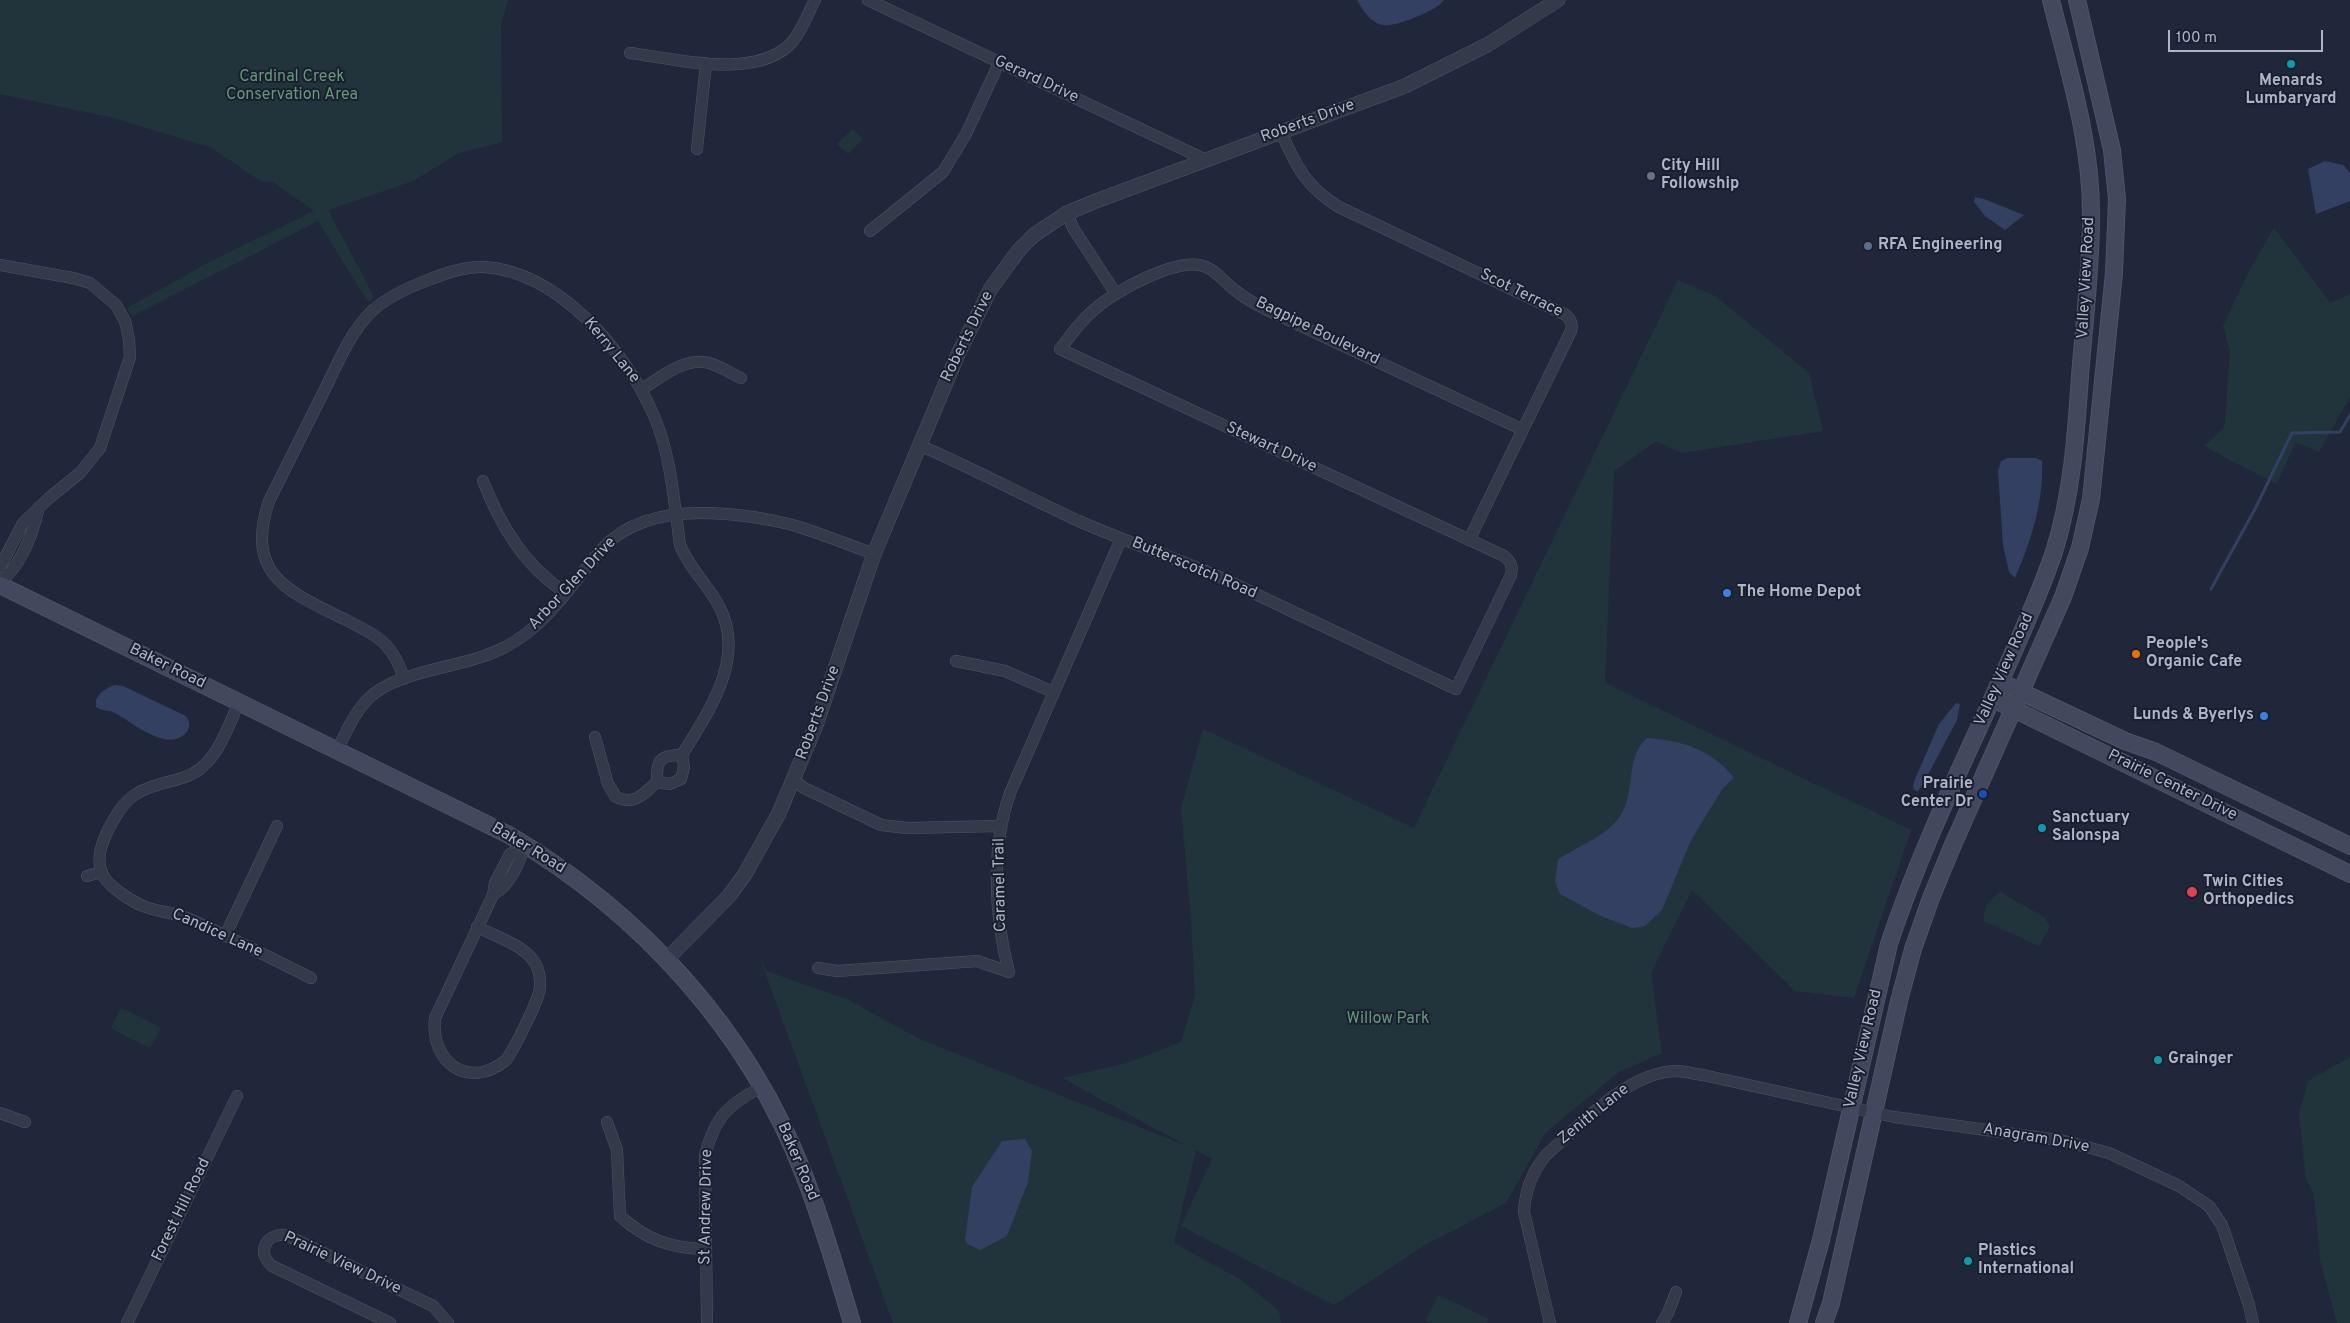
<!DOCTYPE html>
<style>
body{margin:0}
#map{position:relative;width:2350px;height:1323px;overflow:hidden;background:#21273a;font-family:Overpass,sans-serif}
canvas{display:block}
.scale{position:absolute;left:2168px;top:30px;width:155px;height:22px;box-sizing:border-box;border:2px solid #afb4c6;border-top:0;padding-left:6px;font-size:15px;line-height:18px;white-space:nowrap;color:#afb4c6;-webkit-text-stroke:4px #1a1f2f;paint-order:stroke}
</style>
<div id="map">
<canvas width="2350" height="1323"></canvas>
<div class="scale">100 m</div>
</div>
<script>
const g = document.querySelector('canvas').getContext('2d');
g.lineJoin = 'round';
function paint(path, color) {
  g.fillStyle = color;
  g.fill(path, 'evenodd');
}
function trace(path, color, width, dash) {
  g.strokeStyle = color;
  g.lineWidth = width;
  g.lineCap = dash ? 'butt' : 'round';
  g.setLineDash(dash || []);
  g.stroke(path);
}
function label(font, color, halo, rows, align = 'center') {
  g.font = font + ' Overpass,sans-serif';
  g.lineWidth = 4;
  g.setLineDash([]);
  g.textBaseline = 'middle';
  g.strokeStyle = halo;
  g.fillStyle = color;
  for (const [text, x, y, turn = 0] of rows) {
    g.save();
    g.translate(x, y);
    g.rotate((+turn || 0) * Math.PI / 180);
    g.textAlign = isNaN(turn) ? turn : align;
    if (halo) g.strokeText(text, 0, 0);
    g.fillText(text, 0, 0);
    g.restore();
  }
}
const green = new Path2D(`
 M0 0H508L501 25 502 142 459 153 413 181 328 210 374 297 368 302 318 221 132 316 127 308 206 264 314 211 273 182H262L212 148 114 118 0 94Z
 M853 129 863 139 848 154 837 144Z
 M2274 228 2330 303 2350 294V397L2319 452 2296 442 2276 484 2204 446 2223 429 2225 422 2230 350 2223 326 2248 273Z
 M1678 280 1715 296 1809 373 1823 431 1682 453 1656 441 1614 471 1605 683 1911 830 1854 998 1795 991 1692 890 1651 973 1662 1053 1619 1072 1545 1133 1506 1203 1428 1243 1334 1305 1181 1226 1212 1159 1196 1150 1174 1243 1241 1280 1279 1311 1281 1323H893L759 956 766 971 849 1000 917 1038 1189 1147 1062 1078 1127 1063 1181 1042 1195 995 1191 920 1181 808 1203 729 1414 828Z
 M2000 892 2044 917 2050 926 2039 946 1984 921C1983 907 1989 900 2000 892Z
 M121 1008 161 1028 150 1048 111 1028Z
 M2350 1057V1323H2337L2320 1260 2314 1194 2306 1179 2299 1114 2308 1081Z
 M1438 1295 1489 1319 1487 1323H1431L1426 1320Z`);
const water = new Path2D(`
 M1357 0H1444C1438 10 1396 27 1384 25 1381 25 1376 23 1374 21 1367 18 1361 6 1357 0Z
 M2325 161 2343 165 2350 173V201L2316 214 2308 169Z
 M1975 197 1984 199 2024 215 2005 230 1985 216 1974 202Z
 M2007 458H2036L2042 461C2044 501 2031 541 2015 578L2009 572 2003 545 1998 471 2001 461Z
 M114 685 123 686 186 716C190 722 191 728 185 734 166 752 132 722 115 713 109 710 102 711 96 707 94 695 105 689 114 685Z
 M1956 703 1960 704 1957 720 1923 784 1918 791 1914 790 1913 786 1915 779 1939 724Z
 M1647 738C1681 740 1713 750 1734 778L1723 788 1691 840 1662 910 1645 926 1632 928 1601 916 1560 894 1555 881 1558 860C1580 844 1610 836 1623 811 1635 787 1626 757 1647 738Z
 M1025 1139 1032 1151 1028 1182 1007 1236 980 1250 968 1244 965 1240 972 1187 1002 1141Z`);
const stream = new Path2D(`
 M2211 589 2255 509 2292 433 2340 432 2350 415`);
const minor = new Path2D(`
 M868 0 1204 159
 M630 53C676 59 759 81 793 41 802 30 808 13 815 0
 M1281 132C1296 166 1306 187 1339 207L1566 315C1571 320 1573 324 1571 331L1469 540
 M697 149 706 63
 M1067 213 1073 228 1116 294
 M870 231 943 172 966 134 999 63
 M0 265 73 278 90 283 116 305 125 321 129 339 130 357 100 448 80 473 49 498 23 523 0 567
 M642 389C660 378 686 356 709 363 720 366 731 373 741 378
 M919 445C974 469 1027 497 1081 522 1129 543 1179 559 1226 580L1456 689 1511 575C1513 566 1511 562 1504 556L1060 349C1071 335 1081 320 1095 309 1115 291 1180 255 1206 267 1218 272 1226 284 1236 291 1245 298 1255 304 1265 309L1521 429
 M483 481C501 526 524 566 566 593
 M0 582C21 566 33 533 39 507
 M956 661 1005 671 1053 692
 M404 679C400 665 394 653 384 643 374 633 360 627 348 621 290 592 244 577 269 501 287 465 305 429 323 393 337 365 349 334 371 312 386 298 405 289 423 282 443 274 464 266 485 267 560 273 626 351 654 416 671 455 674 502 680 545 689 568 708 585 719 606 747 658 708 712 682 755L684 767 681 779 670 784 657 782C644 794 634 806 616 797L608 784 595 737
 M239 702C226 731 216 768 182 778 166 783 150 785 136 794 123 802 115 817 108 830 101 845 95 861 104 877 111 888 131 901 143 906 157 912 173 912 187 918 229 936 270 958 311 978
 M337 750C346 733 354 713 368 699 397 669 467 668 505 647 548 625 571 584 602 549 646 500 731 511 789 524 818 532 846 544 874 554
 M794 780 804 788 881 825 907 828 1000 826
 M657 782C656 760 660 755 682 755
 M87 876 102 872
 M493 895C511 884 519 864 525 844
 M477 927C495 936 521 944 533 960 540 969 542 985 538 996 535 1006 511 1056 505 1061 468 1090 430 1062 435 1018L493 895 495 883 510 854 525 844
 M225 936 277 826
 M818 968 837 971 977 961 1009 972C994 916 991 848 1010 793L1121 539
 M0 1113 25 1122
 M607 1122 617 1150 620 1216C646 1240 671 1248 705 1249
 M127 1323 237 1096
 M390 1323 272 1266C256 1252 266 1233 286 1235L433 1306 448 1323
 M707 1323 705 1156C714 1118 728 1104 762 1087
 M1550 1323 1524 1212C1525 1190 1532 1172 1546 1155 1580 1125 1628 1072 1676 1071 1685 1071 1694 1074 1703 1075L1894 1117 2064 1141 2109 1153 2179 1186 2209 1206 2222 1225 2249 1305 2253 1323
 M1662 1323 1668 1313 1676 1292`);
const tertiary = new Path2D(`
 M667 959 729 896 745 874 779 813 816 725 874 554 958 354 991 288 1019 250 1034 235 1067 213 1096 201 1405 86 1487 45 1558 0`);
const secondary = new Path2D(`
 M0 585 509 835C641 913 749 1031 804 1175 823 1223 837 1273 852 1323
 M2000 682 2125 741 2156 752 2350 846
 M1993 699 2350 874
 M1798 1323 1821 1240 1889 944C1921 847 1967 755 2009 662 2025 626 2041 590 2054 552 2072 495 2076 435 2080 376 2084 324 2091 271 2091 218 2092 143 2069 72 2051 0
 M1824 1323 1831 1303 1899 1001 1913 949 1931 898 1952 847 2063 597 2080 548 2091 499 2114 273 2117 199 2112 150 2077 0`);
const markers = [
 [2291,64,5,"#0f9aa8"],
 [1651,176,5,"#6b7280"],
 [1868,246,5,"#5c6f8a"],
 [1727,593,5,"#3f7fe0"],
 [2136,654,5,"#e8710a"],
 [2264,716,5,"#3f7fe0"],
 [1983,794,5,"#1a4fb4"],
 [2042,828,5,"#0f9aa8"],
 [2192,892,6,"#e0444e"],
 [2158,1060,5,"#0f9aa8"],
 [1968,1261,5,"#0f9aa8"]
];
const parkNames = [
 ["Cardinal Creek",292,78],
 ["Conservation Area",292,96],
 ["Willow Park",1388,1020]
];
const streetNames = [
 ["Gerard Drive",1036,80,25],
 ["Roberts Drive",1308,122,-20],
 ["Valley View Road",2087,278,-87],
 ["Scot Terrace",1521,294,26],
 ["Bagpipe Boulevard",1317,332,26],
 ["Roberts Drive",968,337,-64],
 ["Kerry Lane",611,351,51],
 ["Stewart Drive",1271,448,25],
 ["Butterscotch Road",1194,569,23],
 ["Arbor Glen Drive",573,584,-47],
 ["Baker Road",167,667,26],
 ["Valley View Road",2005,670,-66],
 ["Roberts Drive",819,713,-70],
 ["Prairie Center Drive",2172,786,26],
 ["Baker Road",528,849,31],
 ["Caramel Trail",1001,885,-91],
 ["Candice Lane",217,934,24],
 ["Valley View Road",1864,1049,-77],
 ["Zenith Lane",1594,1115,-39],
 ["Anagram Drive",2036,1139,10],
 ["Baker Road",797,1162,67],
 ["St Andrew Drive",707,1207,-89],
 ["Forest Hill Road",182,1210,-64],
 ["Prairie View Drive",342,1264,25]
];
const poiNames = [
 ["Menards",2291,82,"center"],
 ["Lumbaryard",2291,100,"center"],
 ["City Hill",1661,167],
 ["Followship",1661,185],
 ["RFA Engineering",1878,246],
 ["The Home Depot",1737,593],
 ["People's",2146,645],
 ["Organic Cafe",2146,663],
 ["Lunds & Byerlys",2254,716,"right"],
 ["Prairie",1973,785,"right"],
 ["Center Dr",1973,803,"right"],
 ["Sanctuary",2052,819],
 ["Salonspa",2052,837],
 ["Twin Cities",2203,883],
 ["Orthopedics",2203,901],
 ["Grainger",2168,1060],
 ["Plastics",1978,1252],
 ["International",1978,1270]
];
paint(green, '#22343b');
paint(water, '#334062');
trace(stream, '#334062', 3);
trace(minor, '#4f5465', 12);
trace(tertiary, '#4f5465', 15);
trace(secondary, '#4f5465', 18);
trace(minor, '#343a4a', 11);
trace(tertiary, '#343a4a', 14);
trace(secondary, '#42485d', 16);
for (const [x, y, r, color] of markers) {
  const dot = new Path2D();
  dot.arc(x, y, r, 0, 2 * Math.PI);
  g.fillStyle = color;
  g.fill(dot);
  trace(dot, '#1a1f2f', 2);
}
label('16px', '#659879', '#1a1f2f', parkNames);
label('16px', '#afb4c6', '#1a1f2f', streetNames);
label('bold 16px', '#afb4c6', '#1a1f2f', poiNames, 'left');
</script>
